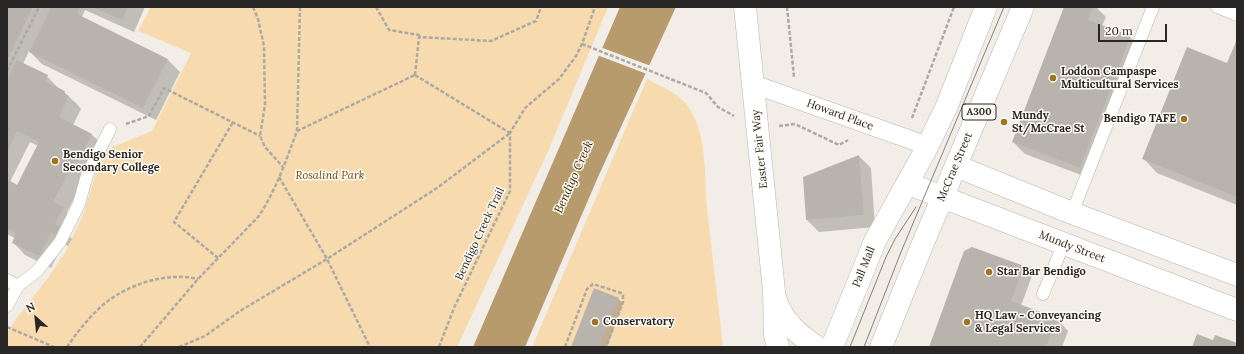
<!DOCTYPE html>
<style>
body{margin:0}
#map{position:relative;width:1244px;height:354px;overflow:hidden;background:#f2eee7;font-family:Lora,serif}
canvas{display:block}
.frame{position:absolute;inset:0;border:8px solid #292725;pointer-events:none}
.north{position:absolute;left:16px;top:298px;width:40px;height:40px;-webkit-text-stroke:3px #fffbf5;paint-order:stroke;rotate:333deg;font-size:11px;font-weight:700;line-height:16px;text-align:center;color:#292725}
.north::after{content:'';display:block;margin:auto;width:14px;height:18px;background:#292725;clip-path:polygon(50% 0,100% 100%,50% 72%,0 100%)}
.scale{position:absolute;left:1098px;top:24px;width:69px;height:18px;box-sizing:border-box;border:2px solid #292725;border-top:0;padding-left:5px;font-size:12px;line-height:14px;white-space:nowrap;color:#292725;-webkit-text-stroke:3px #fffbf5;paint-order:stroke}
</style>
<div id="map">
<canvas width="1244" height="354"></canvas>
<div class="frame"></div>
<div class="north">N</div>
<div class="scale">20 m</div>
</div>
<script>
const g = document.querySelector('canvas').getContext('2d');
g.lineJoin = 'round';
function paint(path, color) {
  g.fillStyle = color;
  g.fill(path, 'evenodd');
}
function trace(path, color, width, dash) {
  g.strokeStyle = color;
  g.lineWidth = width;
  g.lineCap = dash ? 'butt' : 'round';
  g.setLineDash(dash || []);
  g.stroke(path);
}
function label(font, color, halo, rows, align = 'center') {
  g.font = font + ' Lora,serif';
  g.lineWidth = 3;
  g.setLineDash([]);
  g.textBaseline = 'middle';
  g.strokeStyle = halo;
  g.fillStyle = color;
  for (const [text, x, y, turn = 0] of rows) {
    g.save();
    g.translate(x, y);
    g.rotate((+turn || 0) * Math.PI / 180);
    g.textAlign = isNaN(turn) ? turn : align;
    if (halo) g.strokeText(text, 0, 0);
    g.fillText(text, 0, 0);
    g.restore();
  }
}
const green = new Path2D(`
 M151 7H608L549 149 457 347H7V333L18 316 47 279 66 251 83 215 96 173 108 149 152 131 191 53 138 31Z
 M647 79C662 87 680 94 689 108 708 137 704 176 707 208 712 255 718 301 723 347H532Z`);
const water = new Path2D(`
 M620 7H676L598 177 525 347H473Z`);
const pier = new Path2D(`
 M600 47 651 66 647 74 597 55Z`);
const shadow = new Path2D(`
 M7 7H145L134 32 85 10 82 17 167 59 180 72 156 120 42 64 29 51 23 64 47 76 59 89 64 92 77 104 81 109 73 125 91 134 104 146 87 172 67 212 75 220 68 235 72 239 68 246 63 244 51 268 25 255 13 242 15 238 7 234ZM30 142 38 146 18 186 10 182Z
 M1065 7H1096L1106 17 1102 26 1130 37 1142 49 1092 179 1025 154 1013 142Z
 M1237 41V205L1157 173 1143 158 1227 64Z
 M859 156 871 168 875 227 819 232 807 220 804 178Z
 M1023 267 1032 276 1021 306 1056 318 1068 331 1062 347H930Z
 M618 299 623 303 607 347H572Z`);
const building = new Path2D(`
 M7 7H33L7 60Z
 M51 7H63L65 8 66 7H80L77 14 168 59 143 108 29 52Z
 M92 7H128L122 20Z
 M1064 7H1093L1088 20 1131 36 1080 168 1012 142Z
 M1237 39V197L1142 159 1187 47 1227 63Z
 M17 60 48 75 45 81 65 91 64 93 69 96 59 117 92 134 78 162 75 161 53 202 64 207 55 224 60 226 55 235 51 233 39 256 12 243 16 233 7 229V179L17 185 39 142 17 131 7 152V80Z
 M859 155 864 215 806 220 803 177Z
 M972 247 1024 266 1011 301 1057 318 1046 347H929L964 251Z
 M594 288 619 298 600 347H571Z
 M1197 334 1213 340 1215 335 1237 343V347H1192Z`);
const path = new Path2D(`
 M253 7 258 19 264 46 265 105 260 136 265 147 283 167
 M376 7 389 30 419 35V37
 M787 7 794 77
 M582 44 706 93 718 107 734 116
 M7 71 39 7
 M415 75 419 37 491 41 536 21 541 7
 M415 75 510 133
 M912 118 954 7
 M126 124 149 116 164 88 260 136
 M779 126 795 124 839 145 848 140
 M297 131 300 7
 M279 177 327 259 370 347
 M218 258 174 222 233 122
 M7 327 54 347
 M67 347C78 331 92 313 108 301 132 283 168 272 198 279
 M140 347 198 279 258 217C276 191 286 160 297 131L415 75
 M179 347 205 336 240 311 327 259 437 188 510 133
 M439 347 454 308 510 191V133L525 108 559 79 576 56 582 44 595 7
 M565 347 587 289 593 284 621 293 623 295V302L606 347`);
const service = new Path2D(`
 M1217 7 1237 15
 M1072 213 1153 7
 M7 280 18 286
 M1043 294 1064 243
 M7 306 18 286 37 271 60 242 79 204 87 175 110 129`);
const pedestrian = new Path2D(`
 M753 84 928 146`);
const minor = new Path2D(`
 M745 7 774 291 775 335 778 347
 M956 166 1072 213 1237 275
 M942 197 1237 310
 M776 300C783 322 799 335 817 347`);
const trunk = new Path2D(`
 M907 183 942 197
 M832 347 875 241 924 153 946 108 986 7
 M881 347 921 248 1023 7`);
const tram = new Path2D(`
 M850 347 886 257 895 239 916 207
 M864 347 901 252 1004 7`);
const markers = [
 [1053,78,4,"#9e7423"],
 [1184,119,4,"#9e7423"],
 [1004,122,4,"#9e7423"],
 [55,161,4,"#9e7423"],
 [989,272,4,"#9e7423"],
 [595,322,4,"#9e7423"],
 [967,322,4,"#9e7423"]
];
const shields = [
 [979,112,34]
];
const shieldNames = [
 ["A300",979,112]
];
const poiNames = [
 ["Loddon Campaspe",1061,72],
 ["Multicultural Services",1061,85],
 ["Mundy",1012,116],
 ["St/McCrae St",1012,129],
 ["Bendigo TAFE",1176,119,"right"],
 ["Bendigo Senior",63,155],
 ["Secondary College",63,168],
 ["Star Bar Bendigo",997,272],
 ["HQ Law - Conveyancing",975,316],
 ["& Legal Services",975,329],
 ["Conservatory",603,322]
];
const streetNames = [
 ["Howard Place",840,115,20],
 ["Easter Fair Way",760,149,-96],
 ["McCrae Street",955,167,-67],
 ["Bendigo Creek Trail",480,234,-65],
 ["Mundy Street",1072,247,21],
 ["Pall Mall",864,267,-68]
];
const parkNames = [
 ["Rosalind Park",330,176]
];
const waterNames = [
 ["Bendigo Creek",574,177,-66]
];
paint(green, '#f7daad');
paint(water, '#b79b6d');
paint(pier, '#f2eee7');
paint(shadow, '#0003');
paint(building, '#b8b4ad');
trace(service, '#b9b5ae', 13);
trace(pedestrian, '#b9b5ae', 19);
trace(minor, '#b9b5ae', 23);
trace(trunk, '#b9b5ae', 23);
trace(path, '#adaaa5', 2.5, [4, 2]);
trace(service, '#fff', 12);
trace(pedestrian, '#fff', 18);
trace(minor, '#fff', 22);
trace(trunk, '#fff', 22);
trace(tram, '#84827d', 1);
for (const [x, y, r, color] of markers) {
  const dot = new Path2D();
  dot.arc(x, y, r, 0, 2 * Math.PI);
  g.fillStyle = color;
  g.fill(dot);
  trace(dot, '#fffbf5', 1.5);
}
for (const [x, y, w] of shields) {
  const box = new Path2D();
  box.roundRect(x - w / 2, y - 8, w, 16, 3);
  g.fillStyle = '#fffbf5';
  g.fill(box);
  trace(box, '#292725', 1);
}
label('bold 10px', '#292725', null, shieldNames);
label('bold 11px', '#292725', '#fffbf5', poiNames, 'left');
label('11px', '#292725', '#fffbf5', streetNames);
label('italic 11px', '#684b13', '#fffbf5', parkNames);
label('italic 12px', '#3e2a03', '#fffbf5', waterNames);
</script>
